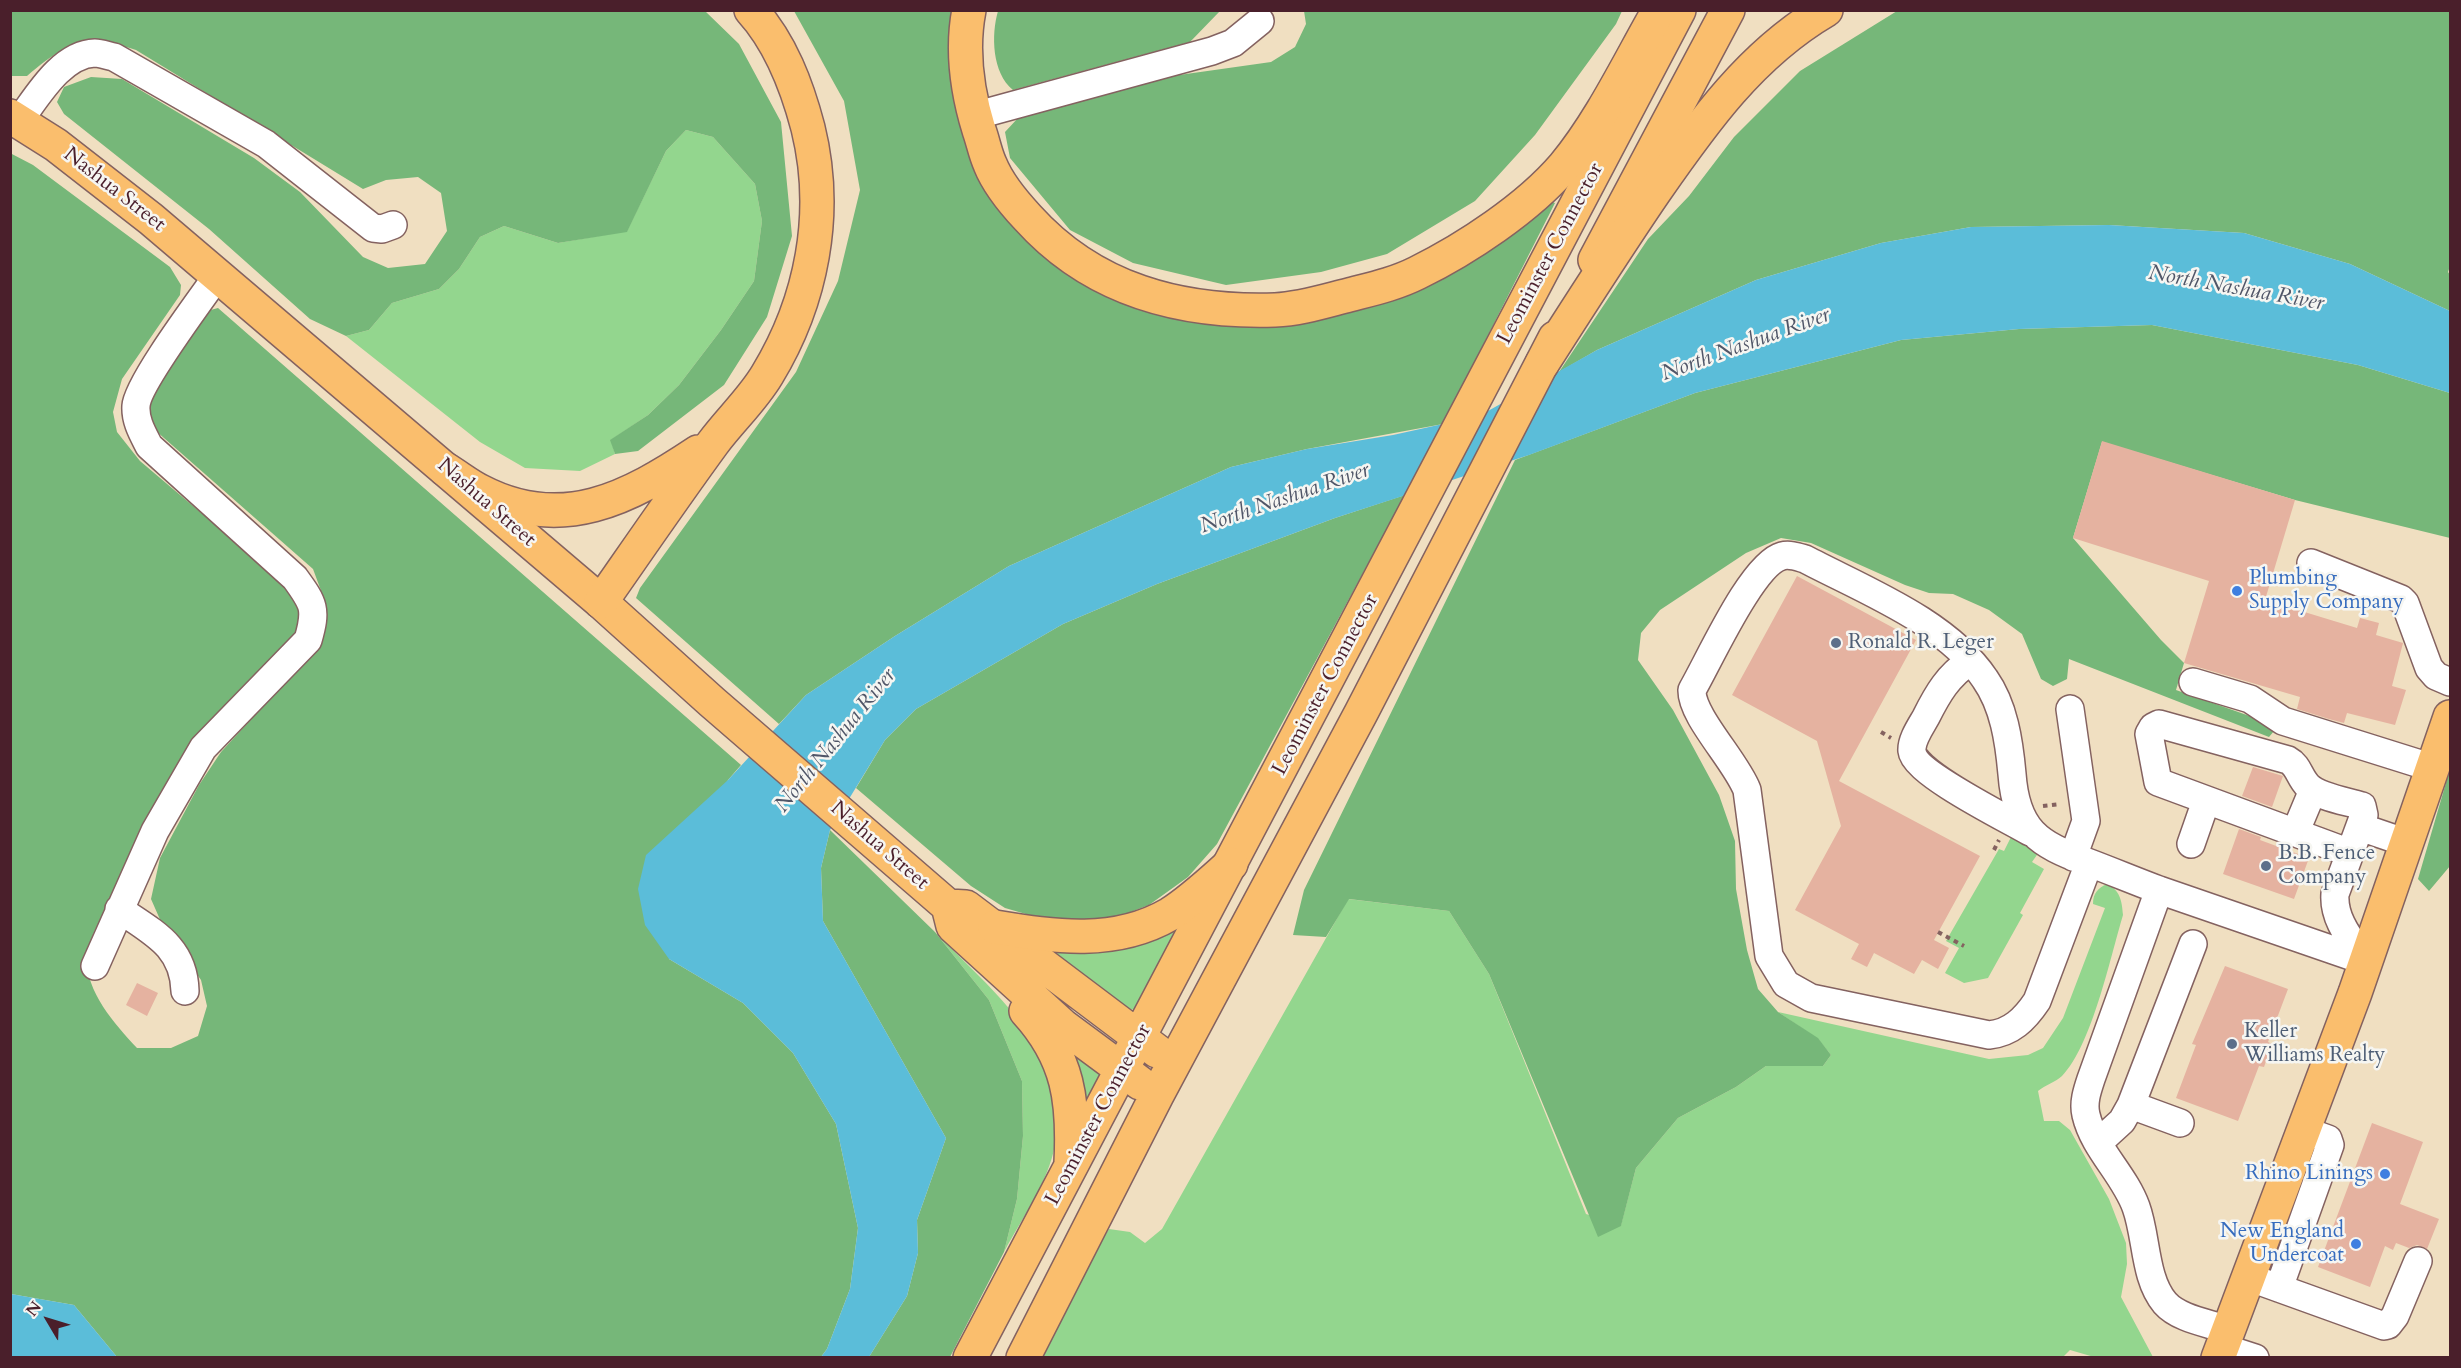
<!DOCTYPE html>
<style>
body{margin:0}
#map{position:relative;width:2461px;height:1368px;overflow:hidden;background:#f0dfc1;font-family:Cardo,serif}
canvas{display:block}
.frame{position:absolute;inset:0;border:12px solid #4a1f2b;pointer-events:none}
.north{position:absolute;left:18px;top:1290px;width:60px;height:60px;-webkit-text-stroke:4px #f6f6f2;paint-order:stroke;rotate:308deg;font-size:16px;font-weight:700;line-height:24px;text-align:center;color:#4a1f2b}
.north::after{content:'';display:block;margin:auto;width:21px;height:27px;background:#4a1f2b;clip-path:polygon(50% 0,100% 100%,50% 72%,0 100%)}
</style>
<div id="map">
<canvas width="2461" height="1368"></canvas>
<div class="frame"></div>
<div class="north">N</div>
</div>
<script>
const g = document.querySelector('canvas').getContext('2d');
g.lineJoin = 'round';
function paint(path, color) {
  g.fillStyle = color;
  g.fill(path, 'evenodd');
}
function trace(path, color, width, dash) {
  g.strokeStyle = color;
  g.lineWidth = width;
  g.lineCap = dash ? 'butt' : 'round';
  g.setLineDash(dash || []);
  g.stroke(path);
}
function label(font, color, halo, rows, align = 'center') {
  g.font = font + ' Cardo,serif';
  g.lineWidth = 5;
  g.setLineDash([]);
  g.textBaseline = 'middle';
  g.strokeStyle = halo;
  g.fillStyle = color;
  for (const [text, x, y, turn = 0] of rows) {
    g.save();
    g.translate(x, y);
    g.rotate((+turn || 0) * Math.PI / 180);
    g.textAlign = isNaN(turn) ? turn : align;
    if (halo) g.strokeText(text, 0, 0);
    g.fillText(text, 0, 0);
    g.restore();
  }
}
const green = new Path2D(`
 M686 130 713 137 755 184 762 221 754 281 721 330 679 385 648 415 611 440 615 454 580 471 525 468 480 442 346 336 369 330 392 303 439 289 459 269 480 237 504 226 558 243 627 231 666 151Z
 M2011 837 2039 852 2032 862 2044 869 2020 913 2023 915 1988 978 1964 983 1945 973 1959 948 1946 941 1999 849 2004 851Z
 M2107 884C2120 890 2122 901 2123 915 2110 958 2092 1045 2062 1076 2056 1082 2045 1085 2038 1091L2044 1121H2059L2070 1130 2109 1199 2126 1243 2127 1264 2121 1297 2153 1357H2094L2070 1350 2062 1358H1037L1075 1285 1109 1229 1130 1232 1145 1243 1162 1229 1348 899 1449 911 1489 974 1586 1214 1621 1225 1636 1168 1678 1118 1736 1087 1766 1066H1823L1831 1055 1818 1039 1778 1012 1989 1059 2028 1055 2043 1048 2063 1018 2105 908 2093 904C2093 893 2098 888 2107 884Z
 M1178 928 1135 1009 1125 1011 1042 945Z
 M935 932C992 991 1073 1053 1055 1145 1048 1183 1022 1218 1004 1252L1017 1199 1023 1136 1022 1081 989 1000Z
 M1078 1056 1102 1070 1085 1103 1074 1057Z`);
const forest = new Path2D(`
 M11 11H705L739 44 781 122 792 236 767 317 724 385 638 451 615 454 610 440 648 415 679 385 721 330 754 281 762 221 755 184 713 137 686 130 666 151 627 232 558 243 504 226 480 237 459 269 439 289 392 303 369 330 346 336 310 319 209 229 64 114 57 102 64 87 91 77 122 79 254 158 300 192 363 257 388 268 425 264 447 231 441 193 418 177 386 180 363 189 136 50C84 34 67 42 27 76H11Z
 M794 11H952L950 35 954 100 971 154 1080 278 1314 314 1547 200 1555 203 1443 424 1307 449 1231 467 1009 566 895 636 806 695 779 724 636 598 640 588 796 372 838 281 860 190 844 101Z
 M998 11V10L1220 11 1190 42 1013 90C992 73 991 35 998 11Z
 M1304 11H1622L1616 24 1535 135 1475 201 1387 254 1321 272 1226 285 1133 263 1070 230 1010 158 1005 132 1018 118 1165 77 1271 62 1295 47 1306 24Z
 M1897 11H2450V266L2448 272 2450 275V311L2350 264 2244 233 2109 225 1971 227 1881 243 1756 280 1597 350 1559 372 1648 239 1689 196 1734 137 1800 71Z
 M10 153 33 165 170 267 181 285 180 295 122 379 113 412 117 432 140 461 291 589 303 619 292 640 185 754 95 930C92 938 87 948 87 956 85 992 115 1024 137 1048H171L198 1036 207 1006 201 980 162 924 151 899 160 858 199 785 221 752 310 655 324 625 323 596 313 569 156 431 150 412V388L207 311 218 308 741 765 728 780 669 959 743 1003 793 1053 836 1124 858 1228 850 1289 827 1349 821 1357H117L74 1305 11 1294Z
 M2152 325 2358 365 2450 393V538L2295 500 2102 442 2073 538 2161 640 2184 663 2176 690 2275 725 2274 731 2269 737 2069 659 2067 679 2053 686 2041 679 2022 634 1989 610 1953 594 1929 593 1905 585 1811 543 1781 538 1746 553 1660 610 1641 633 1638 660 1673 710 1719 795 1735 841 1736 889 1747 950 1758 989 1778 1012 1818 1038 1831 1055 1823 1066H1766L1736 1087 1678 1118 1636 1168 1621 1226 1598 1237 1489 974 1449 911 1349 899 1326 937 1293 935 1304 890 1515 460 1695 393 1901 340 2019 329Z
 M1405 495 1217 844 1188 877 1149 905 1107 921 1057 923 1005 908 971 886 856 788 885 740 916 709 1063 624 1157 584 1335 518Z
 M2450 769V866L2429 891 2418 879Z
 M830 830 935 932 989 1000 1022 1081 1023 1136 1017 1199 1004 1252 950 1357H869L907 1296 918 1253 917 1220 946 1138 823 921 821 868Z`);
const water = new Path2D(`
 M2109 225 2244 233 2350 264 2450 311V393L2358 365 2152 325 2019 329 1901 340 1695 393 1529 455 1335 518 1157 584 1063 624 916 709 885 740 830 830 821 868 823 921 946 1138 917 1220 918 1253 907 1296 869 1357H821L827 1349 850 1289 858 1228 836 1124 793 1053 743 1003 669 959 645 925 638 889 646 855 728 780 806 695 895 636 1009 566 1231 467 1307 449 1393 435 1479 416 1597 350 1756 280 1881 243 1971 227Z
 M11 1294 74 1305 117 1357H11Z`);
const building = new Path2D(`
 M2102 441 2295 500 2265 600 2357 628 2360 618 2379 623 2376 635 2403 643 2392 686 2406 690 2395 725 2347 713 2344 723 2329 719 2297 709 2300 697 2184 663 2209 581 2073 538Z
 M1797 576 1916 640 1839 781 1980 856 1934 940 1949 948 1938 969 1922 960 1914 974 1874 953 1867 967 1851 959 1859 944 1795 910 1841 826 1817 741 1732 695Z
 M2253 767 2283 776 2272 807 2242 796Z
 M2239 829 2261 837 2260 840 2309 858 2294 899 2223 874Z
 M2225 966 2288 989 2268 1042 2272 1044 2264 1067 2259 1066 2238 1121 2176 1098 2196 1045 2192 1044Z
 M137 983 158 993 147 1016 126 1005Z
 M2372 1123 2423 1142 2400 1204 2439 1219 2427 1249 2417 1245 2409 1248 2396 1243 2393 1250 2385 1246 2370 1287 2318 1267Z`);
const path = new Path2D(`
 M1881 732 1891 738
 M2043 806 2060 804
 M1994 850 1999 840
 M1938 932 1964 946`);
const minor = new Path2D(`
 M974 116 1212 51 1233 43 1260 21
 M19 121C37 97 61 54 95 53 101 53 108 56 114 57L266 144 373 228 382 229 393 225
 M2311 563 2401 599 2405 603 2429 668 2436 676 2450 682
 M1970 661C1948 676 1938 693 1926 717 1921 726 1911 740 1912 751 1914 773 2008 819 2030 832
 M2193 682 2250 699 2283 721 2433 768
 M2070 709 2086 821 2073 857
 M2360 827 2407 843
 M2295 833 2313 790
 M2191 844 2206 801
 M2350 853 2158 782 2149 734 2153 727 2159 724 2288 760C2299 766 2299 777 2308 786 2319 797 2346 801 2362 806L2364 815 2335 894C2333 920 2352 941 2365 961
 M2089 863 2037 1001C2025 1019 2011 1033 1989 1035L1811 998 1786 984 1769 956 1747 790C1736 761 1691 716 1692 690 1709 661 1752 564 1782 556 1790 554 1798 557 1805 559 1864 590 1947 622 1985 679 2004 706 2009 741 2012 774 2016 830 2038 844 2087 862 2111 871 2135 881 2159 890
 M119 909C152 932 184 946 185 991
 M95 966 155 831 203 748 308 640C317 609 314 604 295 578L149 446C143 434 135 421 136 406 137 384 202 298 218 275
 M2131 1105 2180 1123
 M2098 1143 2122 1121 2131 1105 2193 944
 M2248 1277 2384 1326 2388 1325 2395 1316 2418 1261
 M2279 1288 2330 1145 2328 1139 2303 1130
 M2228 1330C2209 1323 2179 1319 2165 1303 2144 1278 2147 1237 2136 1207 2124 1174 2094 1149 2086 1115 2083 1103 2087 1091 2091 1079L2159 890 2365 961
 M2221 1347 2255 1358`);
const major = new Path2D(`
 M10 116 56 145 151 219 601 602 712 702 948 906 953 926 1063 1026 1140 1083
 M1595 260 1728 10
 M948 906 966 907 1157 1051
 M1026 1011C1069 1058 1074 1102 1071 1163
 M970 1358 1679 10
 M1023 1358 1157 1095 1361 713 1555 338
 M2218 1358 2355 993 2450 717`);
const highway = new Path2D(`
 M969 10C961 51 967 91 979 130 983 141 985 153 990 164 998 184 1013 202 1028 218 1093 290 1180 313 1275 310 1300 309 1325 301 1349 295 1372 289 1395 284 1417 273 1466 249 1528 208 1564 166 1602 120 1629 62 1659 10
 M1542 364C1579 306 1616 248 1655 191 1703 122 1751 54 1826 10
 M445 469C457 476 468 485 480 491 562 534 629 498 698 452
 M601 602C638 549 675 495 713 443 730 420 752 400 767 375 812 301 829 213 808 128 797 86 781 43 751 10
 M995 927C1055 937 1115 946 1170 914 1192 900 1212 881 1231 864`);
const markers = [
 [2237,591,6,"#3f7fe0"],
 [1836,643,6,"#5c6f8a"],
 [2266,866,6,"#5c6f8a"],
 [2232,1044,6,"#5c6f8a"],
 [2385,1174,6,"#3f7fe0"],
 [2356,1244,6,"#3f7fe0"]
];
const streetNames = [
 ["Nashua Street",114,190,38],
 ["Leominster Connector",1551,254,-62],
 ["Nashua Street",486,503,41],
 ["Leominster Connector",1326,685,-62],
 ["Nashua Street",879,846,41],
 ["Leominster Connector",1099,1115,-62]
];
const shopNames = [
 ["Plumbing",2249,579,"left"],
 ["Supply Company",2249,603,"left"],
 ["Rhino Linings",2373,1174],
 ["New England",2344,1232],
 ["Undercoat",2344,1256]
];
const serviceNames = [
 ["Ronald R. Leger",1848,643],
 ["B.B. Fence",2278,854],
 ["Company",2278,878],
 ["Keller",2244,1032],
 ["Williams Realty",2244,1056]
];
const waterNames = [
 ["North Nashua River",2236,289,10],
 ["North Nashua River",1746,345,-20],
 ["North Nashua River",1285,499,-19],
 ["North Nashua River",836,741,-51]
];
paint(green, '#93d68e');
paint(forest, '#76b779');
paint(water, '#5bbdd9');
paint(building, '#e5b2a0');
trace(minor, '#846260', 30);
trace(major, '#846260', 36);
trace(highway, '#846260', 36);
trace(path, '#846260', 4, [4.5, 4.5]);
trace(minor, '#fff', 27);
trace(major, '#fabe6d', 33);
trace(highway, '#fabe6d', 33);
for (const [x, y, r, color] of markers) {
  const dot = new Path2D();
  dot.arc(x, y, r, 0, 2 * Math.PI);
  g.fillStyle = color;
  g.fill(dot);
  trace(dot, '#f6f6f2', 2);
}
label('21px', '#4a1f2b', '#f6f6f2', streetNames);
label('21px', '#366cbe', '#f6f6f2', shopNames, 'right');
label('21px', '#4e5e75', '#f6f6f2', serviceNames, 'left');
label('italic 22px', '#505668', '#f6f6f2', waterNames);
</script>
